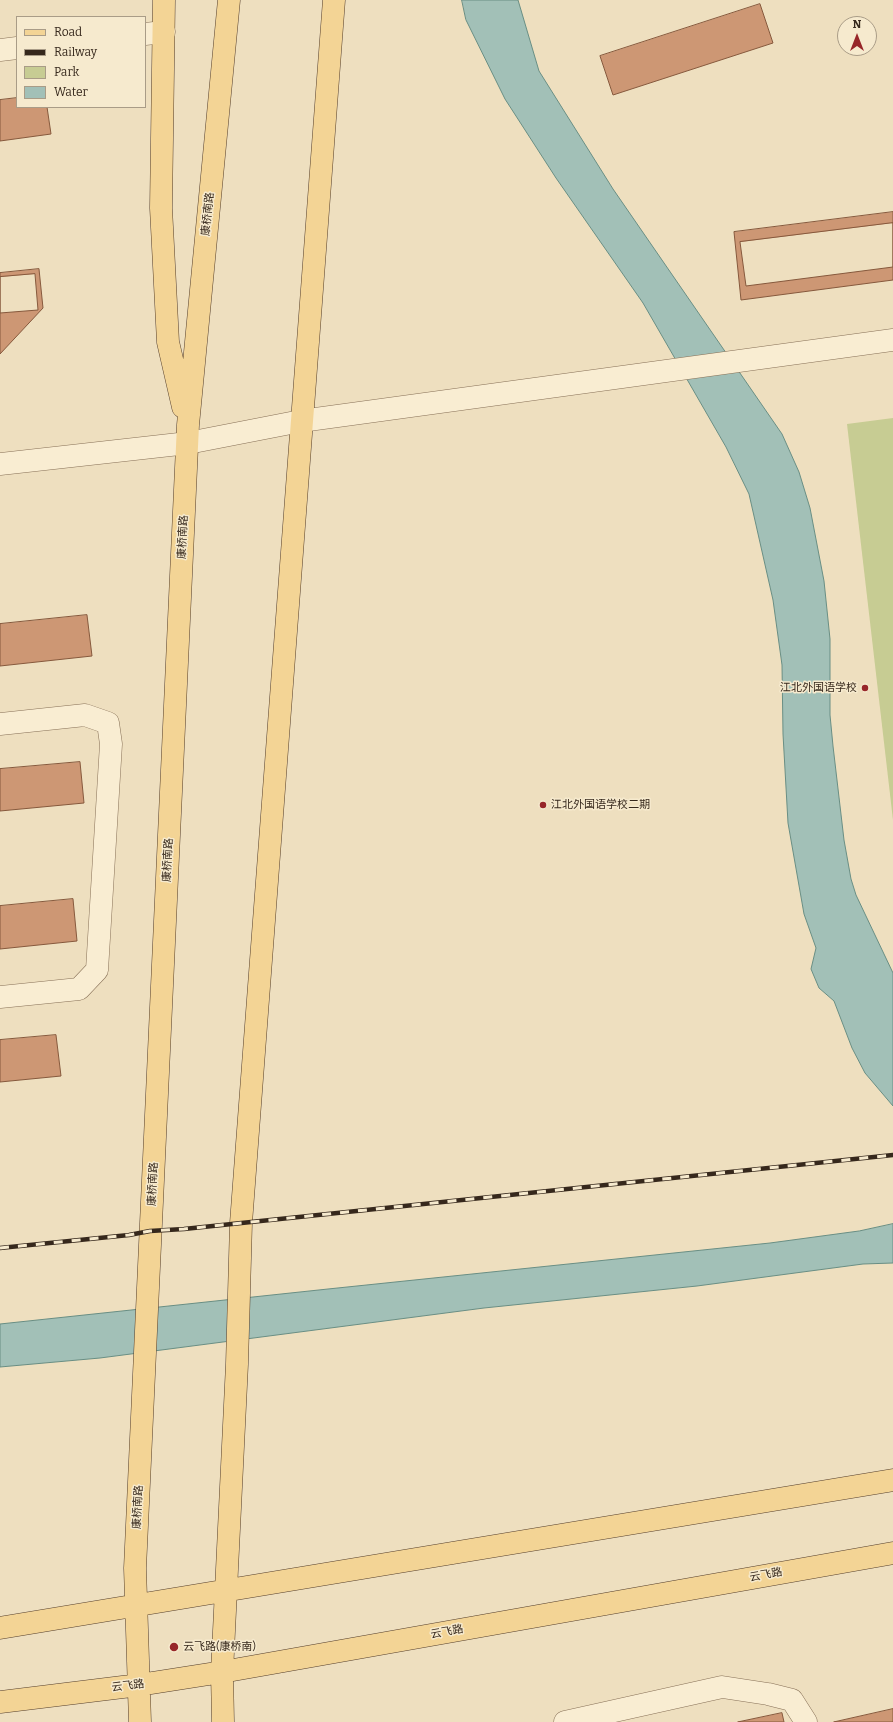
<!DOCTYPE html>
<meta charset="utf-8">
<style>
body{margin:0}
#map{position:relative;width:893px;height:1722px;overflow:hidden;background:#eedfbf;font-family:Bitter,serif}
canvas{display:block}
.legend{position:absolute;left:16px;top:16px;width:130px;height:92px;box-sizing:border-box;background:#f6eace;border:1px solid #a99c87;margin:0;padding:5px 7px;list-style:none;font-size:12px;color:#36281c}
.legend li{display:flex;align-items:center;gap:8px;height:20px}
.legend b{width:20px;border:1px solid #a99c87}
.north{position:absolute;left:837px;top:16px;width:40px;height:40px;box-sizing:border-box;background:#f6eace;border:1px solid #a99c87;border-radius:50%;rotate:0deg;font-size:11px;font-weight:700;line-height:16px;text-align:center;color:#36281c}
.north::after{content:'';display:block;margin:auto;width:14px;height:18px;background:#972629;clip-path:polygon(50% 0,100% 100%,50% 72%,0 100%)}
</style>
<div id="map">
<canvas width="893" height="1722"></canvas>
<ul class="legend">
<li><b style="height:5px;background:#f3d495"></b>Road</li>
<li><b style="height:5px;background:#36281c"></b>Railway</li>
<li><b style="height:11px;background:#c7cc93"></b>Park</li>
<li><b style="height:11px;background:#a2c0b7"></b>Water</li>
</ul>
<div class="north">N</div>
</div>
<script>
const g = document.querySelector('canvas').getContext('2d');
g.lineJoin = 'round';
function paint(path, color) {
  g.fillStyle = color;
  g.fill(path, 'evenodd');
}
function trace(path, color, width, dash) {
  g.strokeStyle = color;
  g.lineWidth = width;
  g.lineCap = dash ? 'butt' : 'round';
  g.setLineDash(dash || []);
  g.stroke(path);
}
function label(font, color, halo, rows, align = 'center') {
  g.font = font + ' Bitter,"Noto Sans SC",serif';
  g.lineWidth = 3;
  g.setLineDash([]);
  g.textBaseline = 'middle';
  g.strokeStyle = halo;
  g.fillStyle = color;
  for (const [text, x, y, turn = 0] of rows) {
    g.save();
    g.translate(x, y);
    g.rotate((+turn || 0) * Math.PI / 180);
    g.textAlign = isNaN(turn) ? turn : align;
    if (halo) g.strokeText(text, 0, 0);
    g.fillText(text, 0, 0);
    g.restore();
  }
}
const green = new Path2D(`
 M893 418V820L847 424Z`);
const water = new Path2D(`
 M462 0H518L539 71 613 189 782 434 799 472 810 508 824 581 830 639V715L833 746 844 840 851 879 856 895 893 973V1106L865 1073 852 1048 834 1001 819 988 811 969 816 948 804 914 788 823 783 734 782 665 773 600 749 494 726 447 643 303 556 178 505 99 466 20Z
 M893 1224V1263L863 1264 697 1286 484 1308 100 1358 0 1367V1324L328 1289 770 1243 859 1231Z`);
const building = new Path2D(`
 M760 4 773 43 613 95 600 56Z
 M17 98V107H47L51 134 0 141V100Z
 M893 212V280L741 300 734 232Z
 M893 223V267L746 286 740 242Z
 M39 269 43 308 0 354V273Z
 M35 274 38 310 0 313V277Z
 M87 615 92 656 0 666V624Z
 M80 762 84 803 0 811V769Z
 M73 899 77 941 0 949V906Z
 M56 1035 61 1076 0 1082V1040Z
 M893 1709V1722H834Z
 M782 1713 784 1722H738Z`);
const minor = new Path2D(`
 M145 34 164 32
 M0 50 17 48
 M0 464 188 443 301 421 893 340
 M0 724 85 715 108 723 111 744 97 970 79 989 0 997
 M565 1722 722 1687 768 1694 792 1700 806 1722`);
const major = new Path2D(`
 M164 0 161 208 168 342 183 407
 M0 1628 893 1480
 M0 1702 139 1685 222 1672 893 1553
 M140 1722 135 1568 188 425 229 0
 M223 1722 222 1672 237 1364 241 1223 334 0`);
const rail = new Path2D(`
 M0 1248 129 1235 150 1231 184 1229 893 1155`);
const markers = [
 [865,688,4,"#972629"],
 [543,805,4,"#972629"],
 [174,1647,5,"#972629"]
];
const streetNames = [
 ["康桥南路",208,214,-84],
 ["康桥南路",183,537,-87],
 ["康桥南路",168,860,-87],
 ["康桥南路",153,1184,-87],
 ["康桥南路",138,1507,-87],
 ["云飞路",766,1575,-10],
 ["云飞路",447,1632,-10],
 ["云飞路",128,1686,-7]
];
const poiNames = [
 ["江北外国语学校",857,688,"right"],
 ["江北外国语学校二期",551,805],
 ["云飞路(康桥南)",183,1647]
];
paint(green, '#c7cc93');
paint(water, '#a2c0b7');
trace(water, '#698e84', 1);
paint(building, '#cd9774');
trace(building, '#86593d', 1);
trace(minor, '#877057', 23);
trace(major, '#543e2c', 23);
trace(minor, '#f9edd2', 22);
trace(major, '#f3d495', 22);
trace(rail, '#36281c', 4.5);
trace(rail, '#f6eace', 3, [9]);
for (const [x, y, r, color] of markers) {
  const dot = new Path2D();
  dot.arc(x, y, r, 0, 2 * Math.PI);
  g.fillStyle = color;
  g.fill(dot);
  trace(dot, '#f6eace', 1.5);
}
label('11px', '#36281c', '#f6eace', streetNames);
label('11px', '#36281c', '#f6eace', poiNames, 'left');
</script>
